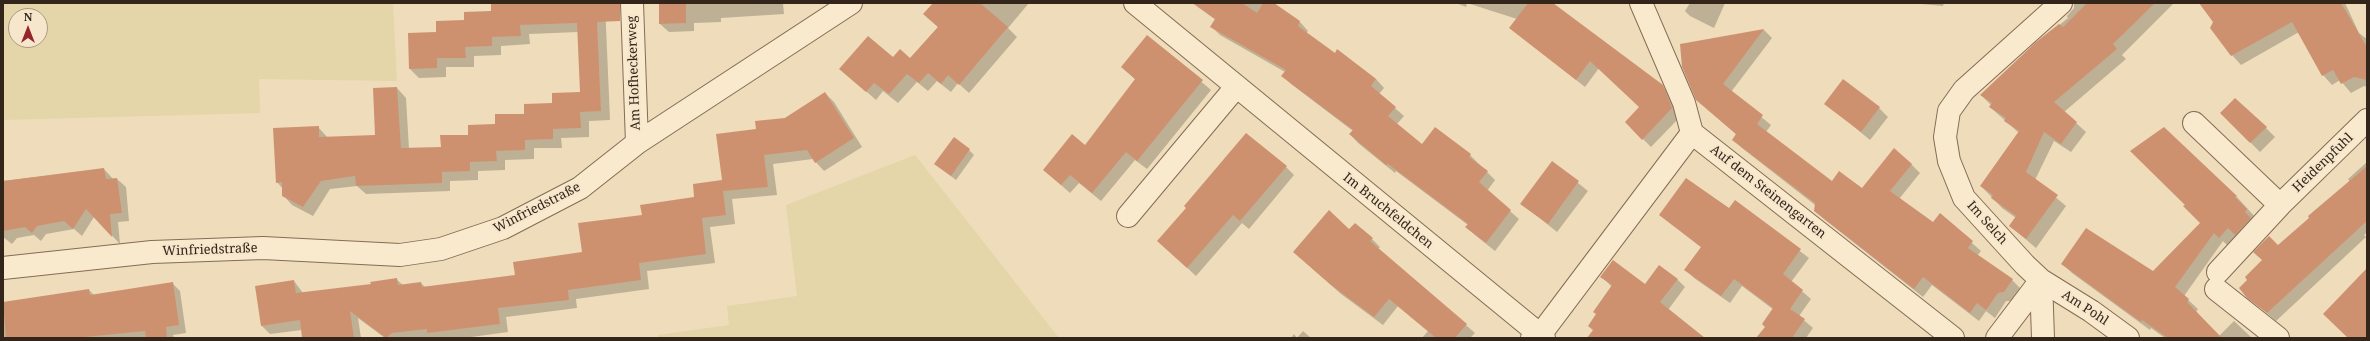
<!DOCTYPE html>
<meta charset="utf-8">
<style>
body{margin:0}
#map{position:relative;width:2370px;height:341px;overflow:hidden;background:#eedcbb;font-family:"Noto Serif",serif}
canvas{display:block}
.frame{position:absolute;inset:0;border:4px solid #34251a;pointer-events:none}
.north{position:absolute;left:8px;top:8px;width:40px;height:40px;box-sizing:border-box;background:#f6e6cb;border:1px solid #a89984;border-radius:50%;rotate:0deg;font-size:11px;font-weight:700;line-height:16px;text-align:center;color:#34251a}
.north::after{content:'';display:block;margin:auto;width:14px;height:18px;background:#95242c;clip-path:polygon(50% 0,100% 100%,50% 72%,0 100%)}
</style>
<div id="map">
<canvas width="2370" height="341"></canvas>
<div class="frame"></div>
<div class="north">N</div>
</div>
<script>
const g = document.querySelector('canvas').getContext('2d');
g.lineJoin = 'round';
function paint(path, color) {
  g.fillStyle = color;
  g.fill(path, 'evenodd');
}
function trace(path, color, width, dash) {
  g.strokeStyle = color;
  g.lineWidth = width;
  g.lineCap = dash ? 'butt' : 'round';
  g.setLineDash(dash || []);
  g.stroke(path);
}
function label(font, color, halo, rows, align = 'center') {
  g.font = font + ' "Noto Serif",serif';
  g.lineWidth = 4;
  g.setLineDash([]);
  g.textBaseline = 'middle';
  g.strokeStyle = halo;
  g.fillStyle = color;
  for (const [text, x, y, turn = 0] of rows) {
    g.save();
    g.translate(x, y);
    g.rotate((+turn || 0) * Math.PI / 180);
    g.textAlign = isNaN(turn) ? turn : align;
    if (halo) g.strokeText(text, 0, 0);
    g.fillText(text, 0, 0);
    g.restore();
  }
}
const farmland = new Path2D(`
 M3 3H393L397 81 259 79 260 113 3 120ZM16 16H40V40H16Z
 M915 155 1059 338H658V335L729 325 727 306 797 296 786 205Z`);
const shadow = new Path2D(`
 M492 3H605L610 120 589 121V137L561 138 562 148H534V159L505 160V170L478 171V180L450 181V191L366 194 357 186 330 189 313 216 292 205 283 195V189L277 182 318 127 328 138 376 136 397 88 406 98 409 149 442 148 581 93 578 32 529 34 530 44 501 46V55L474 56V67H446V77L419 78 410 69 437 33 492 12Z
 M660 3H783L784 14 721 18V22L694 23V31L669 32 660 24Z
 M934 3H1029L1008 28 1017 37 969 93 958 83 951 92 937 81 928 91 917 82 898 103 883 91 876 100 841 69 893 59H910L938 27 924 14Z
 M1192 3H1272L1300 22 1308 31 1306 33 1335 54 1338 50 1376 79 1384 88 1379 94 1404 116 1397 124 1422 145 1470 155 1495 180 1487 191 1519 219 1495 251 1475 235 1466 227 1468 225 1396 171 1395 173 1358 143 1350 134 1353 131 1291 84 1283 76 1285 72 1220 35 1211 26 1216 20Z
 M1456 3H1551L1662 86 1671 95 1680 117 1651 147 1626 122 1640 107 1599 68 1585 87 1510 28 1517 19 1467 3 1466 7Z
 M1690 3H1725L1714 28 1690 16 1685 11Z
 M1910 3H1944L1943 6Z
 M2074 3H2174L2122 55 2126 59 2064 112 2086 132 2071 152 2054 141 2035 180 2066 206 2036 248 2010 226 2016 218 2002 208 1981 186 2019 133 1990 107 1991 105 1981 95 2037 43 2068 18 2067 16 2074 8Z
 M2200 3H2345L2359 33 2367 39V87L2364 86 2351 93 2340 80 2332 85 2323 75 2299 32 2241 65 2232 55 2214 22Z
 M1764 30 1772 38 1731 92 1771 125 1766 132 1832 182 1862 190 1911 164 1920 173 1899 199 1934 224 1940 215 1981 251 1977 256 2012 280 2020 288 2012 301H2006L1995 318 1986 311 1979 321 1932 285 1923 297 1824 219 1815 211V205L1742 148 1734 140 1737 135 1706 108 1681 45Z
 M1147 36 1211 90 1147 169 1135 160 1101 201 1079 183 1070 193 1053 178 1085 146 1136 80 1122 67Z
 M825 93 834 102 862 147 824 171 813 159 773 164 777 195 732 199 735 224 710 227 715 263 647 271 649 289 576 299 577 308 506 317 508 332 464 338H385L358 318 361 338H303L302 330 270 334 261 325 294 281 303 293 372 285 396 279 404 286 421 283 425 287 516 276 583 252 643 215 696 198 723 181 758 130 785 118Z
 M1825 103 1879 108 1888 117 1870 140Z
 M2221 113 2266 128 2275 137 2260 152Z
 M969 150 974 155 956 180 935 164Z
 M1552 162 1588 191 1557 232 1522 204Z
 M2367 162V232L2364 235 2366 237 2276 321 2248 297 2278 246 2350 182 2348 179Z
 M1286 167 1294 175 1249 229 1242 223 1196 276 1167 249Z
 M104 169 113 179H117L126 187 129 221 118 222 120 244 94 217 82 236 74 229 46 234 41 241 34 235 17 238 12 244 3 237V181Z
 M2236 196 2256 218 2228 246 2223 241 2184 296 2198 309 2196 312 2219 336 2234 321 2252 338H2165L2151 328 2150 330 2072 273 2063 264 2153 273 2202 223 2185 206Z
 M1735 202 1809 258 1791 282 1811 299 1799 316 1813 328 1806 338H1767L1766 327 1774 310 1742 286 1730 303 1694 278 1685 269 1702 248 1660 215 1730 209Z
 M1349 230 1372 239 1380 247 1378 249 1475 333 1470 338H1422L1428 331 1398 306 1383 325 1341 294 1294 252Z
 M1602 277 1646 286 1678 280 1685 287 1668 310 1702 338H1588L1594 330 1597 314 1612 287Z
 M172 283 180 291 186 333 173 335 174 338H3V303L89 290 94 295Z
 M1303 331 1311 338H1291L1294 334 1297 338Z`);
const building = new Path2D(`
 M491 3H620V21L597 22 601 111 580 112 581 128 553 129V139L525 140V150L496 151 497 161 470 162V171L442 172V183L356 186 355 176 321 181 303 207 282 196V182L276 183 273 128 319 126V137L375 135 373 88 397 87 401 148 441 147 440 135H468V125L495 124V114H524V104L552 103V93L580 92 577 23 520 25 521 36 492 37V46L465 47 466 58H437V68L409 69 408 33 436 32V21L464 20V12L491 11Z
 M659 3H686V23L659 24Z
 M933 3H980L1008 27 959 85 948 75 941 84 928 73 919 83 907 74 889 94 874 83 866 92 839 69 868 36 893 57 900 49 910 58 938 27 923 14Z
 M1193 3H1242L1257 13 1263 3H1274L1300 21 1298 26 1335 53 1337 49 1376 79 1371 86 1396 107 1388 116 1422 144 1435 127 1471 154 1469 157 1488 171 1479 182 1511 210 1486 243 1465 227 1468 224 1388 164 1386 165 1349 134 1353 130 1281 76 1286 70 1210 27 1215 19Z
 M1528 3H1553L1663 85 1672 108 1642 140 1625 122 1639 107 1590 61 1576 80 1509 28Z
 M2087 3H2155L2113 44 2117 49 2054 102 2077 122 2061 144 2044 132 2026 172 2058 195 2026 239 2009 226 2016 216 1991 198 1993 195 1980 186 2019 131 2004 121 2006 118 1989 107 1992 103 1980 95 2036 42 2059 24 2063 27Z
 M2199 3H2341L2367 47V80L2354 77 2341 84 2333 70 2322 76 2292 22 2231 56 2210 28 2213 22Z
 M1764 29 1723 84 1763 115 1757 124 1832 181 1839 171 1862 188 1894 148 1912 164 1890 191 1933 222 1940 213 1973 241 1968 248 2013 279 2004 292 1998 293 1986 310 1977 303 1970 313 1923 277 1914 289 1814 211 1815 203 1732 140 1736 134 1696 100 1682 67 1680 44Z
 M1147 35 1203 80 1137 161 1126 152 1092 193 1070 175 1061 185 1043 170 1072 134 1085 145 1135 79 1121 67Z
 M1843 79 1880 107 1861 132 1824 104Z
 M825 92 854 138 815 163 807 150 764 155 768 187 723 191 726 215 702 218 706 254 639 263 641 280 568 290 569 300 498 308 500 324 427 333V329L392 333 386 338 350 311 354 338H302L300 320 261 326 255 286 294 280 296 293 371 284 370 282 397 278 398 285 421 282 422 287 515 275 513 262 582 252 578 223 642 215 640 205 694 197 693 184 722 180 716 134 756 129 755 121 785 118Z
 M2235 98 2267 127 2250 143 2220 113Z
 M2164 127 2237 196 2235 197 2247 209 2245 212 2251 218 2235 235 2228 228 2219 238 2214 233 2175 287 2189 299 2187 302 2222 338H2168L2142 320 2141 322 2061 264 2086 228 2153 271 2200 223 2183 206 2185 205 2130 151Z
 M1246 133 1287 166 1240 221 1233 215 1187 268 1157 241 1186 208 1184 206Z
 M954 137 970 149 951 176 934 164Z
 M1552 161 1579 181 1548 224 1520 204Z
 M2367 166V221L2267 313 2247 298 2239 288 2247 280 2245 277 2262 260 2253 252 2269 236 2278 245 2309 218 2308 216Z
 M104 168 106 179 117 178 122 213 110 214 112 237 86 209 73 229 64 221 37 226 32 233 25 227 3 231V181Z
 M1686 178 1729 208 1735 200 1801 249 1783 274 1803 290 1790 309 1805 319 1792 338H1756L1765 327 1762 324 1773 308 1734 279 1721 296 1684 270 1701 247 1659 215Z
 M1329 210 1349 229 1355 223 1373 238 1370 241 1467 324 1455 338H1436L1389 299 1374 317 1331 285 1293 252Z
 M1613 260 1645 284 1659 265 1678 279 1660 302 1705 338H1587L1593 330 1588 326 1596 314 1593 312 1612 285 1600 277Z
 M2367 268V338H2348L2323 314Z
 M173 282 179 325 166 327 167 338H146L145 331 75 338H6L3 302 89 289 90 295Z`);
const street = new Path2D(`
 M632 3 637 143
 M1135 3 1544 338
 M1641 3 1684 103 1692 133 1953 338
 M2061 3 1964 90 1949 111 1945 137 1949 161 1964 198 2025 265 2041 280 2091 311 2128 338
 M2194 123 2280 205 2367 120
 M1128 216 1236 87
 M3 268 152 252 263 248 400 255 441 249 503 228 580 188 637 143 851 3
 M2218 272 2280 205
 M2041 280 2043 338
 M2216 289 2278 338
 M1532 338 1540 335 1692 133
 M1997 338 2041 280`);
const streetNames = [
 ["Am Hofheckerweg",634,73,-92],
 ["Heidenpfuhl",2323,163,-44],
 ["Auf dem Steinengarten",1768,192,38],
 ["Winfriedstraße",537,208,-27],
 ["Im Bruchfeldchen",1388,211,39],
 ["Im Selch",1987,223,48],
 ["Winfriedstraße",210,250,-2],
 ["Am Pohl",2085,308,33]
];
paint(farmland, '#e4d6a8');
paint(shadow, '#0003');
paint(building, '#ce9170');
trace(street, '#856c55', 24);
trace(street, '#f9eace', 22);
label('13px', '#34251a', '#f6e6cb', streetNames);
</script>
